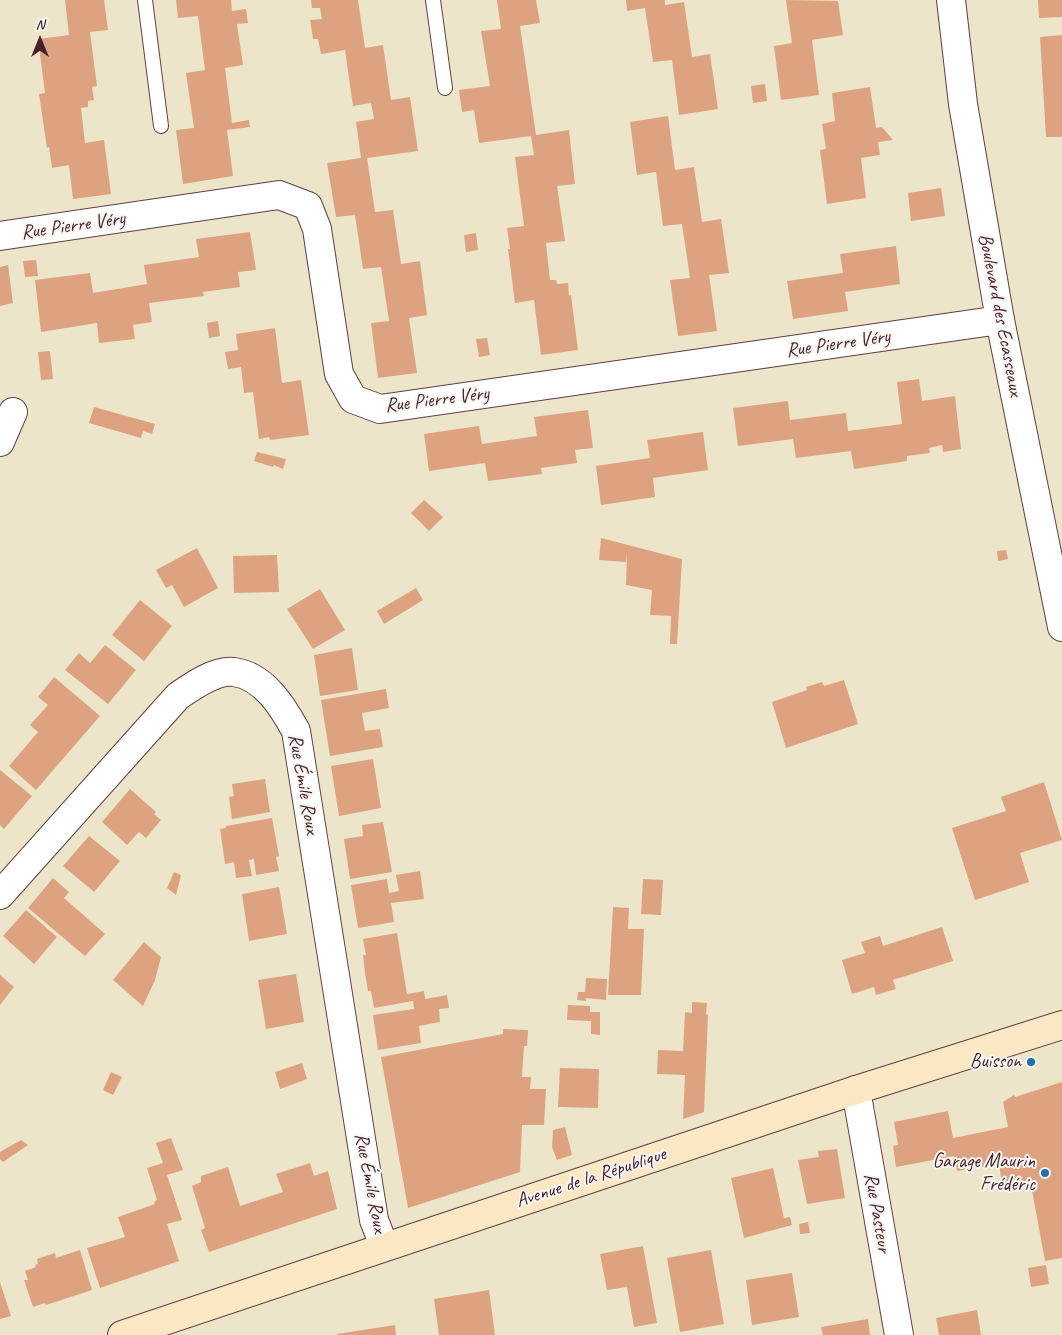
<!DOCTYPE html>
<meta charset="utf-8">
<style>
body{margin:0}
#map{position:relative;width:1062px;height:1335px;overflow:hidden;background:#ede5c9;font-family:Caveat,sans-serif}
canvas{display:block}
.north{position:absolute;left:15px;top:15px;width:50px;height:50px;-webkit-text-stroke:4px #f6f6f2;paint-order:stroke;rotate:0deg;font-size:14px;font-weight:700;line-height:20px;text-align:center;color:#4a1f2b}
.north::after{content:'';display:block;margin:auto;width:18px;height:22px;background:#4a1f2b;clip-path:polygon(50% 0,100% 100%,50% 72%,0 100%)}
</style>
<div id="map">
<canvas width="1062" height="1335"></canvas>
<div class="north">N</div>
</div>
<script>
const g = document.querySelector('canvas').getContext('2d');
g.lineJoin = 'round';
function paint(path, color) {
  g.fillStyle = color;
  g.fill(path, 'evenodd');
}
function trace(path, color, width, dash) {
  g.strokeStyle = color;
  g.lineWidth = width;
  g.lineCap = dash ? 'butt' : 'round';
  g.setLineDash(dash || []);
  g.stroke(path);
}
function label(font, color, halo, rows, align = 'center') {
  g.font = font + ' Caveat,sans-serif';
  g.lineWidth = 4;
  g.setLineDash([]);
  g.textBaseline = 'middle';
  g.strokeStyle = halo;
  g.fillStyle = color;
  for (const [text, x, y, turn = 0] of rows) {
    g.save();
    g.translate(x, y);
    g.rotate((+turn || 0) * Math.PI / 180);
    g.textAlign = isNaN(turn) ? turn : align;
    if (halo) g.strokeText(text, 0, 0);
    g.fillText(text, 0, 0);
    g.restore();
  }
}
const building = new Path2D(`
 M65 0H104L108 30 90 32 97 86 92 87 94 100 88 101V107L81 108 85 143 104 140 111 194 73 199 69 165 52 168 49 147 47 148 39 94 45 93 38 39 69 35Z
 M176 0H231L232 11 246 9 248 23 237 24 243 65 225 68 232 123 249 120 250 127 227 130 233 176 183 184 176 130 194 128 186 73 205 70 198 16 178 18Z
 M311 0H358L365 48 383 45 391 100 410 97 418 151 367 158 375 212 393 210 401 264 420 261 427 315 409 318 417 373 378 378 371 323 389 321 381 267 363 269 355 215 336 217 327 163 361 158 356 122 374 119 371 103 353 106 345 50 321 54 318 39H313L310 20 322 19 320 8H312Z
 M497 0H536L540 23 520 26 536 135 569 130 575 184 557 186 565 241 546 243 550 280H556L557 284 568 283 569 296 571 295 578 350 541 355 534 300 515 303 508 249H510L507 228 524 226 515 157 534 155 531 136 479 143 474 110 462 112 459 90 490 86 481 31 501 29Z
 M626 0H665V5L684 2 692 57 710 54 718 109 679 115 672 60 653 62 645 8 627 11Z
 M786 0 838 1 843 35 812 40 819 95 781 100 774 46 792 43Z
 M1038 0H1062V17L1039 18Z
 M1062 35V137H1046L1040 37Z
 M765 84 767 101 753 103 751 86Z
 M870 87 876 128 882 127 893 140 878 142 880 155 861 158 866 198 827 204 820 150 826 149 822 124 835 121 832 93Z
 M668 116 675 170 694 167 702 222 721 219 729 273 709 275 717 331 678 336 670 280 690 278 682 224 663 226 656 172 637 175 630 122Z
 M941 188 945 216 911 221 908 193Z
 M250 232 256 270 238 272 240 287 203 292 204 296 149 303 152 322 133 325 135 339 99 343 97 323 41 332 35 280 90 273 93 293 147 284 144 265 199 257 196 239Z
 M476 233 478 250 466 252 464 235Z
 M896 246 900 284 845 292 848 311 793 319 787 281 843 273 840 254Z
 M36 260 38 276 25 277 23 261Z
 M8 265 13 303 0 306V267Z
 M218 321 220 336 209 338 207 323Z
 M275 328 282 383 301 380 309 435 270 440 269 437 259 439 253 392 244 393 241 367 228 369 225 352 238 350 236 334Z
 M487 338 490 355 479 357 476 339Z
 M50 351 53 379 41 380 38 352Z
 M919 379 922 401 955 396 961 449 943 452 942 445 929 448 930 453 907 456V461L854 469 851 451 796 458 793 439 738 446 733 408 788 401 790 420 846 413 848 431 902 424 897 382Z
 M94 407 155 424 152 434 143 431 141 438 89 423Z
 M588 410 593 448 575 450 577 463 541 468 542 474 488 481 485 463 429 471 424 434 479 426 482 444 537 436 534 417Z
 M703 432 708 470 653 478 655 497 601 505 596 466 650 458 647 440Z
 M257 452 286 459 283 469 274 465 273 467 254 461Z
 M424 500 443 517 429 531 411 513Z
 M601 538 682 559 677 644H670L671 616 650 615 652 590 626 585 627 553 626 562 599 560Z
 M197 548 218 588 184 607 172 585 166 588 156 570Z
 M1006 550 1008 559 998 561 997 551Z
 M277 555 279 592 234 593 233 556Z
 M416 588 423 600 384 624 377 611Z
 M320 589 345 630 313 649 287 609Z
 M140 600 172 626 144 661 112 635Z
 M105 645 136 670 108 704 65 670 79 653 90 663Z
 M352 648 358 690 320 696 314 655Z
 M54 677 100 716 36 790 9 766 38 732 30 725 48 705 38 697Z
 M844 680 858 724 786 748 772 702 807 690 806 687 822 682 824 686Z
 M386 689 389 708 362 713 365 731 380 729 383 747 330 756 321 700Z
 M373 759 381 808 339 816 331 766Z
 M0 770 32 796 4 829 0 825Z
 M265 779 270 812 232 819 229 797 234 796 232 784Z
 M1044 782 1062 840 1020 853 1029 882 975 900 952 828 1006 811 1001 797Z
 M130 789 156 812 154 814 161 820 146 838 139 832 127 845 102 822Z
 M272 818 279 856 276 857 279 871 256 875 254 859 249 860 252 876 236 878 234 862 225 864 220 829 226 828V826Z
 M383 822 392 872 350 879 344 839 363 836 362 825Z
 M89 836 120 861 94 892 63 866Z
 M420 871 424 899 391 903 394 922 358 928 351 885 387 879 389 893 399 891 396 875Z
 M174 872 181 875 176 895 167 888Z
 M53 878 69 892 64 898 105 934 85 956 28 908Z
 M643 879 663 880 661 915 641 914Z
 M279 887 287 934 249 941 242 894Z
 M613 907 629 908 628 929H644L641 995H608Z
 M26 910 57 937 34 964 3 936Z
 M942 927 953 961 893 980 896 989 876 995 874 987 852 994 842 960 865 953 861 942 880 936 883 946Z
 M397 933 407 994 424 991 425 999 447 995 449 1008 439 1009 440 1022 419 1026 421 1043 378 1050 373 1015 414 1009 413 1001 374 1008 371 991H368L365 973 363 955H366L363 939Z
 M144 942 161 957 155 980 143 1006 113 980Z
 M296 974 304 1022 266 1029 258 980Z
 M0 975 14 987 0 1005Z
 M586 978 607 979 606 1000 586 998V1001L577 1000 578 992H585Z
 M692 1002 707 1003 706 1014 708 1015 704 1112 683 1119 685 1075 657 1074 658 1050 683 1051 685 1012 692 1013Z
 M568 1005 590 1006V1012H600V1035L591 1034V1021L567 1020Z
 M503 1029 528 1030 527 1046H524L522 1077H531L530 1089H546L544 1125H522L520 1172 408 1208 381 1057 503 1034Z
 M302 1063 307 1079 280 1089 275 1072Z
 M560 1068 599 1069 598 1108 558 1107Z
 M111 1072 122 1077 113 1095 103 1090Z
 M1062 1082V1258L1045 1261 1031 1185 1003 1190 999 1164 957 1171 954 1156 896 1167 893 1146 898 1145 894 1122 948 1111 953 1138 1008 1127 1003 1102 1014 1095 1015 1097Z
 M565 1127 572 1155 557 1160 552 1147 553 1130Z
 M171 1138 183 1170 167 1175 182 1220 167 1224 179 1261 100 1288 87 1248 125 1237 118 1217 155 1204 154 1202 157 1200 147 1168 163 1163 156 1143Z
 M21 1140 28 1145 3 1162 0 1159V1152Z
 M837 1149 845 1198 807 1204 798 1160 819 1157 818 1151Z
 M310 1163 314 1176 328 1171 337 1209 209 1252 201 1230 205 1228 192 1186 201 1182V1176L228 1167 240 1206 283 1192 276 1174Z
 M773 1168 784 1218 790 1217 792 1225 744 1238 731 1178Z
 M808 1222 810 1233 800 1234 799 1224Z
 M643 1246 657 1323 634 1327 627 1287 607 1290 600 1254Z
 M80 1250 92 1290 46 1305 45 1303 33 1307 24 1280H28L25 1271 36 1267 35 1265 38 1264 37 1259 55 1253 56 1258Z
 M711 1250 724 1324 680 1332 667 1258Z
 M1046 1265 1049 1284 1031 1287 1028 1268Z
 M792 1273 799 1317 752 1325 746 1280Z
 M0 1282 11 1316 0 1319Z
 M489 1290 495 1335H439L434 1299Z
 M977 1310 981 1335H939L936 1318Z
 M868 1319 870 1335H823L821 1327Z
 M395 1325 396 1335H337V1334Z`);
const service = new Path2D(`
 M145 0 161 126
 M433 0 445 88`);
const minor = new Path2D(`
 M0 236 279 195 308 206 317 229 339 374 353 399 380 409 1000 320
 M0 442 13 412
 M0 895 178 696C191 687 216 669 234 672 264 676 283 707 296 731L374 1220 384 1246
 M856 1090 899 1335`);
const tertiary = new Path2D(`
 M951 0 963 104 1000 320 1062 627`);
const secondary = new Path2D(`
 M122 1335 856 1090 1062 1025`);
const markers = [
 [1031,1062,5,"#1f6fb2"],
 [1045,1173,5,"#1f6fb2"]
];
const streetNames = [
 ["Rue Pierre Véry",73,226,-8],
 ["Boulevard des Ecasseaux",1000,315,79],
 ["Rue Pierre Véry",838,344,-8],
 ["Rue Pierre Véry",437,400,-7],
 ["Rue Émile Roux",303,784,80],
 ["Avenue de la République",591,1178,-18],
 ["Rue Émile Roux",370,1183,79],
 ["Rue Pasteur",877,1213,80]
];
const poiNames = [
 ["Buisson",1021,1062],
 ["Garage Maurin",1035,1162],
 ["Frédéric",1035,1185]
];
paint(building, '#dda380');
trace(service, '#623d43', 16);
trace(minor, '#623d43', 30);
trace(tertiary, '#623d43', 30);
trace(secondary, '#623d43', 30);
trace(service, '#fff', 14);
trace(minor, '#fff', 28);
trace(tertiary, '#fff', 28);
trace(secondary, '#fae7c3', 28);
for (const [x, y, r, color] of markers) {
  const dot = new Path2D();
  dot.arc(x, y, r, 0, 2 * Math.PI);
  g.fillStyle = color;
  g.fill(dot);
  trace(dot, '#f6f6f2', 2);
}
label('20px', '#4a1f2b', '#f6f6f2', streetNames);
label('20px', '#4a1f2b', '#f6f6f2', poiNames, 'right');
</script>
